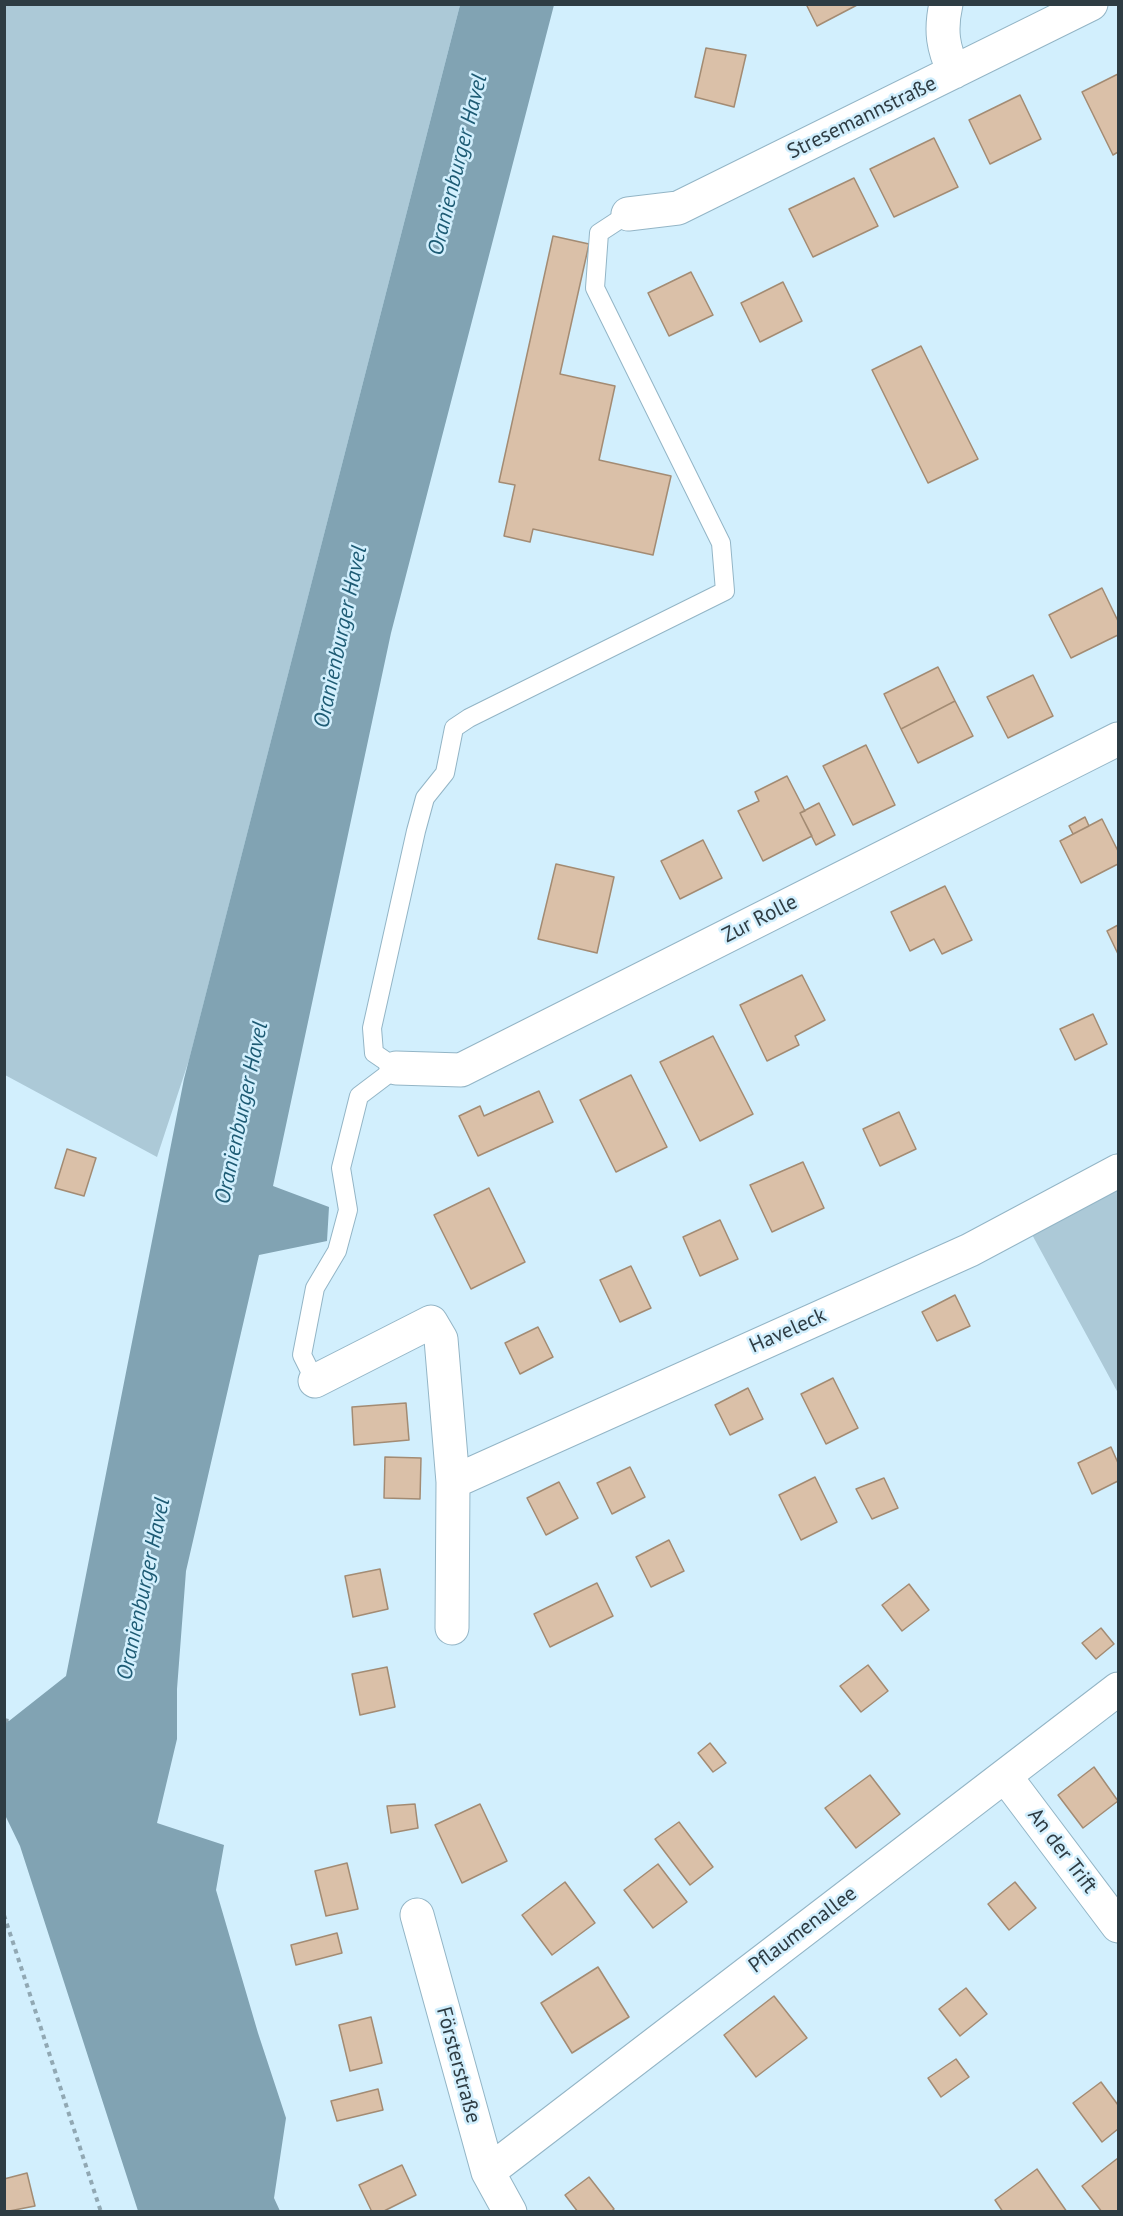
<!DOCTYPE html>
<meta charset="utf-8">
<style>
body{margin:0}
#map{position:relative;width:1123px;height:2216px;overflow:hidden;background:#d2effd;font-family:"PT Sans",sans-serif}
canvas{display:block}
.frame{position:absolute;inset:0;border:6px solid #2e3c43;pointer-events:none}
</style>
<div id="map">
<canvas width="1123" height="2216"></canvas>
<div class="frame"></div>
</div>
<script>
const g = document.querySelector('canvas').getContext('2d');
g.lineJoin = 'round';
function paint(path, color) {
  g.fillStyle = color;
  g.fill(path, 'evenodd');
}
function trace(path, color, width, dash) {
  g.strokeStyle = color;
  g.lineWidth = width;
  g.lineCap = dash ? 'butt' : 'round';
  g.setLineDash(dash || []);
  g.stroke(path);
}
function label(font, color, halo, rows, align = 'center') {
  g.font = font + ' "PT Sans",sans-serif';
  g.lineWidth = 5;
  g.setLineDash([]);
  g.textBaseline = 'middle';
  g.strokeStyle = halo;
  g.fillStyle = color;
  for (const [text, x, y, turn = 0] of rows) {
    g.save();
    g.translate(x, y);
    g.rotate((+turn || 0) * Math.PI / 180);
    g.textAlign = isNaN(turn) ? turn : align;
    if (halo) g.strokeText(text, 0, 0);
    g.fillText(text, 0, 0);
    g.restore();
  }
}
const green = new Path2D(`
 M4 5H460L189 1060 157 1157 5 1075Z
 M1118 1181V1393L1029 1229Z`);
const water = new Path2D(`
 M460 5H554L391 633 273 1186 329 1207 327 1241 259 1255 186 1571 177 1689V1739L157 1823 224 1845 216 1890 258 2033 286 2118 274 2198 280 2211H138L20 1846 5 1815V1720L9 1721 66 1676 184 1079Z`);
const building = new Path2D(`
 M806 4H859L817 26Z
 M706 48 746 55 734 107 695 97Z
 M1118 74V152L1113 155 1082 92Z
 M1020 95 1041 139 990 164 969 120Z
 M934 138 958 187 894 217 870 169Z
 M854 178 878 226 813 257 789 209Z
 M553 236 589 244 560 374 615 386 599 460 671 476 653 555 533 529 530 542 504 536 515 485 499 482Z
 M691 272 713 315 669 336 648 293Z
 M783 282 802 321 760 342 741 303Z
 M921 346 978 459 928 483 872 370Z
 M1102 588 1118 621V635L1071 658 1049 615Z
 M938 667 955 701 901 729 884 694Z
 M1033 675 1053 716 1008 738 987 697Z
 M955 701 973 736 918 763 901 729Z
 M866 745 895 805 853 825 823 766Z
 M787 776 805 811 800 813 812 836 763 861 738 811 759 801 755 792Z
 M819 803 835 835 816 845 800 813Z
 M1085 817 1089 826 1073 834 1069 826Z
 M1102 819 1118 851V864L1081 883 1060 841Z
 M703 840 722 878 680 899 661 861Z
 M556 864 614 877 597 953 538 939Z
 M945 886 972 940 942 954 934 939 910 951 891 912Z
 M1118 925V954L1107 931Z
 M802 975 825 1020 795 1036 799 1045 767 1061 740 1005Z
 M1093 1014 1107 1044 1075 1060 1060 1029Z
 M713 1036 753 1114 700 1141 660 1062Z
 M631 1075 667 1147 616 1172 580 1100Z
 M539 1091 553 1122 478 1156 459 1116 480 1106 484 1116Z
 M899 1112 916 1149 880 1166 863 1129Z
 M67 1149 96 1158 84 1196 55 1188Z
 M803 1162 824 1208 772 1232 750 1185Z
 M489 1188 525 1262 471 1289 434 1215Z
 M720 1220 738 1259 700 1276 683 1237Z
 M631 1266 651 1308 620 1322 600 1280Z
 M955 1295 970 1326 937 1341 922 1312Z
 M538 1327 553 1357 520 1374 505 1343Z
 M833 1378 858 1428 826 1444 801 1394Z
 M748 1388 763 1419 730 1435 715 1405Z
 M406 1403 409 1440 354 1445 352 1407Z
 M1111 1447 1118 1463V1481L1092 1494 1078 1463Z
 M385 1457 421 1458 420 1499 384 1498Z
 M630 1467 645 1497 612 1514 597 1483Z
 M815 1477 837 1522 801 1540 779 1495Z
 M884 1478 898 1508 872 1519 856 1489Z
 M559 1482 578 1518 546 1535 527 1498Z
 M669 1540 684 1571 651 1587 636 1557Z
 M380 1569 388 1609 353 1617 345 1576Z
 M597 1583 613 1616 550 1647 534 1614Z
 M909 1584 929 1610 902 1631 882 1605Z
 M1101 1628 1114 1644 1096 1659 1082 1643Z
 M868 1665 888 1691 861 1712 840 1686Z
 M387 1667 395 1707 360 1715 352 1674Z
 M710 1743 726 1763 713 1772 698 1753Z
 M1094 1767 1118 1801 1083 1828 1058 1795Z
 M870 1775 900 1814 856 1848 825 1808Z
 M415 1804 418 1828 391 1833 387 1806Z
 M480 1804 507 1861 462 1883 435 1825Z
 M679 1822 713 1867 690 1885 655 1839Z
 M347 1863 358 1909 326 1916 315 1871Z
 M658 1864 687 1902 653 1928 624 1890Z
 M565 1882 595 1923 552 1955 522 1915Z
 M1015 1882 1036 1908 1009 1930 988 1904Z
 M337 1933 342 1953 296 1965 291 1945Z
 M598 1967 629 2017 572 2053 541 2003Z
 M966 1988 987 2014 960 2036 939 2009Z
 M774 1996 807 2038 756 2077 724 2035Z
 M371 2017 382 2063 350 2071 339 2025Z
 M956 2059 969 2077 941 2097 928 2078Z
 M1101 2082 1118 2105V2129L1102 2142 1073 2103Z
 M378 2089 383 2110 337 2121 331 2101Z
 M1118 2158V2212H1102L1082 2186Z
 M402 2165 416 2195 382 2212H372L359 2185Z
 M1037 2169 1067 2212H1003L995 2200Z
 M27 2173 35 2206 4 2212V2179Z
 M589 2177 614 2209 611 2212H578L565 2195Z`);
const path = new Path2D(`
 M4 1720 9 1721
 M4 1915 101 2212`);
const service = new Path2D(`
 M315 1381 302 1355 315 1288 337 1251 348 1210 341 1168 359 1096 396 1068 374 1053 372 1028 416 831 425 798 445 773 454 728 469 718 725 591 721 543 595 288 599 233 628 214`);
const minor = new Path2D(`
 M946 4C940 31 943 48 954 72
 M628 214 678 208 1091 4
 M396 1068 461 1070 1118 739
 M315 1381 431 1322 441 1339 453 1482 970 1250 1118 1171
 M452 1628 453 1482
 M1005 1776 1118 1926
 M417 1915 488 2172 510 2212
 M488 2172 1118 1689`);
const streetNames = [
 ["Stresemannstraße",862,118,-26],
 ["Zur Rolle",760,919,-27],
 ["Haveleck",788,1331,-24],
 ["An der Trift",1062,1851,53],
 ["Pflaumenallee",803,1930,-37],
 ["Försterstraße",458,2065,75]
];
const waterNames = [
 ["Oranienburger Havel",458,165,-76],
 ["Oranienburger Havel",341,637,-78],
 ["Oranienburger Havel",242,1113,-78],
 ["Oranienburger Havel",144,1589,-78]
];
paint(green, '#acc9d7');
paint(water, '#81a3b3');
paint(building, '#dac0a8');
trace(building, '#a38b73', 1.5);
trace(service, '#93b5c6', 20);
trace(minor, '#93b5c6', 35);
trace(path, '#91a8b3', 4, [4.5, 4.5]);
trace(service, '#fff', 18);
trace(minor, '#fff', 33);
label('21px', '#2e3c43', '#d2effd', streetNames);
label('italic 22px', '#1d5b74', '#d2effd', waterNames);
</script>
